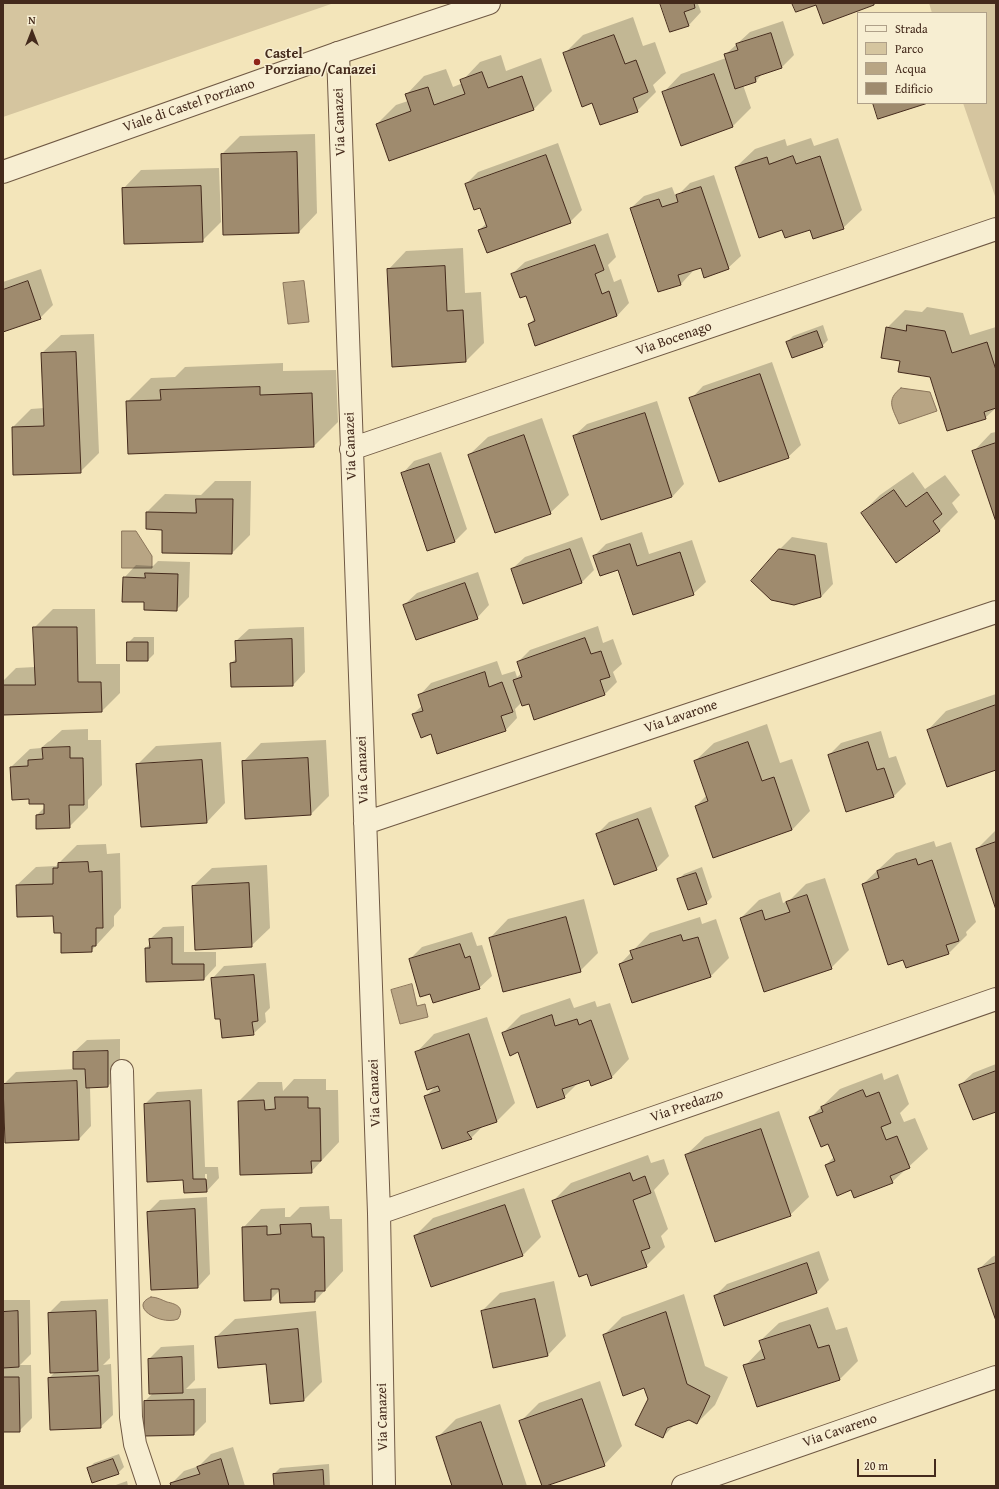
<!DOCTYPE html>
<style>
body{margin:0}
#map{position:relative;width:999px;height:1489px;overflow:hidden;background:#f3e5ba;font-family:"Gentium Book Plus",serif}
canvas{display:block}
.frame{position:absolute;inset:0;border:4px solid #442a1c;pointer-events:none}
.legend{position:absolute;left:857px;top:12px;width:130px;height:92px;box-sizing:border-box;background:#f7eed2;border:1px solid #afa089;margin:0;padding:5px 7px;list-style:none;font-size:12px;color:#442a1c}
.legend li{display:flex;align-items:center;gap:8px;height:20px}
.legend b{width:20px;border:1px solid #afa089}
.north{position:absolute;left:12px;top:12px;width:40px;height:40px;-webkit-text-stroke:3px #f7eed2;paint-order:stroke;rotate:0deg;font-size:11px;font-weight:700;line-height:16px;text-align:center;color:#442a1c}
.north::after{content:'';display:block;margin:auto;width:14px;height:18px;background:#442a1c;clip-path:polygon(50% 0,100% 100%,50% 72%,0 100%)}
.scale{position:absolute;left:857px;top:1459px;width:79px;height:18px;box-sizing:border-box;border:2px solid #442a1c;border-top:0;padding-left:5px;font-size:12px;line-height:14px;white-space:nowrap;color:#442a1c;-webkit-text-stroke:3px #f7eed2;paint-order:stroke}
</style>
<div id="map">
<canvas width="999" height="1489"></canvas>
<div class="frame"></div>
<ul class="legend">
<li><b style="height:5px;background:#f7eed2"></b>Strada</li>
<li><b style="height:11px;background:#d5c59f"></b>Parco</li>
<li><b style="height:11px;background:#b8a584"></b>Acqua</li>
<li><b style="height:11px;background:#9f8b6e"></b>Edificio</li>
</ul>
<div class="north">N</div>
<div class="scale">20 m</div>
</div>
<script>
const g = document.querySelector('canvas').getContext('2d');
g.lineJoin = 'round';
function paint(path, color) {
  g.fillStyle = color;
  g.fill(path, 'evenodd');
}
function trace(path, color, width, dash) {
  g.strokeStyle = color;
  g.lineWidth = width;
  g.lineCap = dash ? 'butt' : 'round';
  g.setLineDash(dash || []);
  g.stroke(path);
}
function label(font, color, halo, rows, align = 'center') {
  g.font = font + ' "Gentium Book Plus",serif';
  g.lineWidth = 3;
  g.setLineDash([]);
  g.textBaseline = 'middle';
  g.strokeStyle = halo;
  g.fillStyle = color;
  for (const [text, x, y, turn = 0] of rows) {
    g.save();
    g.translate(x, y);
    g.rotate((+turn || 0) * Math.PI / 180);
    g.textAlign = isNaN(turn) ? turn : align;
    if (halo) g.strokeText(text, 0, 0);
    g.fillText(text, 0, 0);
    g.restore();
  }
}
const green = new Path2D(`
 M3 3H334L3 117Z
 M929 3H996V199L963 103H986V13H932Z`);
const water = new Path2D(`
 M304 281 309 322 288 324 283 283Z
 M901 388 930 392 937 411 899 424C893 409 885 400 901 388Z
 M122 531H136L152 556V568H122Z
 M412 984 417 1006 425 1004 428 1017 400 1024 391 990Z
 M151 1297C157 1297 162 1300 167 1302 177 1304 185 1308 178 1319 162 1326 127 1307 151 1297Z`);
const shadow = new Path2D(`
 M661 3H699L698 4 701 12 689 25Z
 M633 17 643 46 655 42 666 73 653 85 656 92 637 111 593 102 565 53 583 35Z
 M783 21 794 55 782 67 763 73 756 81 743 85 751 108 733 126 681 144 663 93 681 74 726 58 725 55 750 32Z
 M501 55 506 71 541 58 552 91 534 109 377 124 396 105 408 101 406 95 424 76 446 69 453 87 463 83 462 81 480 62Z
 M315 134 317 213 299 232 222 154 240 136Z
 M811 138 814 146 838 138 862 210 843 228H811L736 167 755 149 785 139 787 146Z
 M558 143 582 210 570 222 479 230 487 223 481 206 466 184 478 172Z
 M219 168 221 222 202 241 123 189 141 170Z
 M714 175 741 256 728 268 701 266 692 269 693 271 681 284 631 208 644 196 672 187 675 195 679 194 690 183Z
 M608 233 616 257 608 265 614 282 621 279 629 303 617 316 536 344 529 324 535 318 527 294 512 274 525 262Z
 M463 248 465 293 481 292 484 343 466 361 388 270 406 251Z
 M41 269 53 305 40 318 3 331V282Z
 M927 307 963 313 970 335 996 327V408L985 418 930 376 901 360 887 328 905 310 922 312Z
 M823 325 828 340 822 346 787 342 793 336Z
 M94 334 99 453 80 472 13 427 31 409 44 408 42 353 61 335Z
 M772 362 801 445 788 457 691 399 703 386Z
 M283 363V371L336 370 338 422 314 446 127 402 151 378 175 377 185 367Z
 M657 401 684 484 672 497 574 436 587 424Z
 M542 418 569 495 550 513 469 455 488 437Z
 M996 432V519L973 452 991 433Z
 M441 452 467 529 455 541 402 474 414 461Z
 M913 472 925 489 945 475 960 495 952 503 958 512 940 530 896 561 862 513 880 495Z
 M215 481H251L250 535 232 553 163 552V529L147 512 165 494 201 495Z
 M642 532 649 554 692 540 706 582 693 594 618 569 594 556 606 544Z
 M582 537 594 570 581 583 512 569 525 557Z
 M792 537 827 543 833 584 821 597 780 549Z
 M158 561 190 562 189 597 176 610 145 601 124 578 136 565 153 566Z
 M478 572 489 605 477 618 404 605 417 593Z
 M53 609H95L96 664H120V693L102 711 3 714V681L16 668 35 667 34 628Z
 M598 626 603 643 613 639 622 664 613 672 617 682 605 694 529 703 522 702 515 709 517 718 505 731 431 733 413 714 422 706 419 696 431 683 497 661 502 675 515 671 517 677 522 673 518 662 530 650Z
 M304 627 305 672 293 685 232 686 231 663 237 658 236 641 249 629Z
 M134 637H154V654L148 660 128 643Z
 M996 694V769L928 730 946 711Z
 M767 724 780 763 792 759 810 811 792 830 696 806 707 795 695 761 714 743Z
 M88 729V740H101L102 785 88 800V808L69 827 37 815 45 807V803L30 798 11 767 30 749 41 748 48 742 50 741 62 730Z
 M881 731 889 758 896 756 906 784 893 797 829 755 841 743Z
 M326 740 329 796 311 814 243 762 261 743Z
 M221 742 225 803 207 822 137 765 156 746Z
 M651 807 669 856 656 869 597 834 609 822Z
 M996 830V907L977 849Z
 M934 841 936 847 951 842 976 922 966 932 967 935 949 953 907 967 904 959 863 884 896 853Z
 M106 844 107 854 120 853 121 908 114 916V926L91 951 62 932 54 915 17 885 36 867 56 866 77 845Z
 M267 865 270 928 251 946 193 886 212 868Z
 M702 867 712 897 706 903 678 880 684 874Z
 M825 878 849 950 831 968 741 918 759 900 780 892 783 903 790 900 806 884Z
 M584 899 598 953 580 971 490 938 508 919Z
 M700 917 702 924 716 919 729 958 711 976 620 964 650 933Z
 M184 926V952H216V966L204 979 147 981 146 948 150 944V939L163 927Z
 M472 932 477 946 482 945 492 976 479 988 431 993 410 959 422 947Z
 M266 963 270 1008 265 1013 266 1022 253 1034 212 979 224 966Z
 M570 998 574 1008 595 1001 597 1007 610 1003 629 1059 611 1078 589 1079 579 1082 564 1097 518 1051 503 1033 521 1015Z
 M487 1017 515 1103 497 1121 483 1126 471 1138 426 1096 436 1086 416 1053 434 1034Z
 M120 1039V1074L108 1086 90 1087 91 1126 79 1139 4 1084 16 1072 74 1069V1052L87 1040Z
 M996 1064V1111L960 1085 973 1073Z
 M882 1073 884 1080 898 1074 909 1104 900 1113 904 1122 915 1118 928 1149 892 1182 852 1189 826 1165 834 1157 829 1143 811 1117 840 1089Z
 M294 1079H326V1090H338L339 1142 311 1172 241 1173 239 1101 258 1082H282L283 1091Z
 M202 1089 205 1167H218L219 1178 207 1191 184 1179 145 1104 157 1092ZM205 1174H207V1180H205Z
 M779 1111 809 1197 790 1215 686 1155 705 1137Z
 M648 1155 651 1163 664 1159 669 1174 654 1190 668 1229 661 1236 665 1247 646 1266 553 1201 571 1183Z
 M524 1188 541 1237 522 1256 415 1236 433 1218Z
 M207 1197 210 1274 198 1287 148 1212 160 1200Z
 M329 1206 330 1219H342L343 1271 315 1301 280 1290 271 1299 243 1228 261 1209 285 1208V1217H290L300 1207Z
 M819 1251 829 1280 817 1292 715 1296 727 1284Z
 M996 1255V1318L979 1269 992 1257Z
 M554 1281 566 1336 548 1355 482 1311 500 1293Z
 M684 1294 705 1366 728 1377 715 1405 697 1423 689 1419 676 1423 663 1437 644 1387 604 1335 622 1317Z
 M108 1299 110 1358 103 1365 111 1364 113 1415 100 1427 49 1378 56 1371 49 1313 61 1301Z
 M3 1300H30L31 1354 20 1365H31L32 1418 19 1431H3Z
 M828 1307 836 1330 847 1327 858 1361 840 1379 745 1366 762 1348 760 1341 779 1323Z
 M316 1311 322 1382 304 1400 267 1363 216 1337 235 1319Z
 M194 1345 195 1380 186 1389 206 1388V1422L194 1434 145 1401 153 1393 149 1359 161 1347Z
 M600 1381 622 1446 604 1465 521 1421 539 1403Z
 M500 1404 527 1486H449L453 1485 437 1438 456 1419Z
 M233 1447 245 1486H172L171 1484 184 1471 199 1466 211 1454Z
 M119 1454 124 1467 118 1473 88 1469 94 1463Z
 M329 1464 330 1486H275L274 1474 280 1468Z
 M127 1481 128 1486H113Z`);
const building = new Path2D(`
 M660 3H694L695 8 684 12 689 26 670 32Z
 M792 3H874V5L823 24 816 5 796 12Z
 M771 33 782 68 755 77 756 82 735 89 724 54 738 50 736 44Z
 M614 35 625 64 636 60 648 92 633 98 638 112 600 125 592 103 582 107 563 53Z
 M482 72 488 88 522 76 534 110 389 161 376 124 411 111 405 94 428 87 434 105 465 94 460 80Z
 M714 74 733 127 681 146 662 92Z
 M873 103H928L878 119Z
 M297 152 299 233 223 235 221 154Z
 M546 155 571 223 487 253 478 230 487 227 480 208 474 210 465 184Z
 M793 156 796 164 820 156 844 229 813 239 810 230 785 238 782 230 759 238 735 167 767 157 769 164Z
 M201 186 203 242 124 244 122 188Z
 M701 187 729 269 704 278 701 268 678 275 681 285 658 292 630 208 659 199 662 207 678 202 676 195Z
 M595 245 604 270 595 274 602 294 609 291 617 316 535 346 528 324 535 321 526 296 520 298 511 274Z
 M445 266 447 311 463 310 466 362 392 367 387 269Z
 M28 281 41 319 3 332V290Z
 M907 325 945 331 952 353 987 342 996 370V408L984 412 986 419 947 431 930 377 898 372 900 361 881 358 886 327 906 331Z
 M817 331 823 347 792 358 786 342Z
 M76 352 81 473 13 475 12 427 44 426 41 353Z
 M760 374 789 458 719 482 689 398Z
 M260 387V395L312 393 314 447 128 454 126 401 161 400 160 390Z
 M645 413 672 497 601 520 573 436Z
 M524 435 551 514 495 533 468 455Z
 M996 443V522L972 451Z
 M429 464 455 542 427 551 401 473Z
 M894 490 906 507 927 492 942 514 933 521 940 531 896 563 861 513Z
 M196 499H233L232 554 162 553V530L146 529V512L196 513Z
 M630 544 637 566 680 552 694 595 633 615 618 570 600 576 593 556Z
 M570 549 582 583 523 604 511 569Z
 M779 549 815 555 821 597 794 605 771 600 751 581Z
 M145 573 178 574 177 611 144 610V602H122L123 577 145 578Z
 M465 583 478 619 416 640 403 605Z
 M33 627H77L78 682H101L102 712 3 715V685H35Z
 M585 638 591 654 601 651 610 677 600 680 605 695 534 720 529 704 522 706 513 680 522 677 517 662Z
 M292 639 293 686 231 687 230 663 236 662 235 641Z
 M127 642H148V661H127Z
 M485 672 489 687 502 682 513 712 501 716 506 731 437 754 431 734 421 738 412 714 423 711 418 695Z
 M996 705V770L947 787 927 730Z
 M748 742 762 781 774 777 792 830 713 858 695 806 708 801 694 761Z
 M868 742 877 770 884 768 894 797 846 812 828 755Z
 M70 747V758H83L84 805H69L70 828 36 829V815L44 814V804H29V799L12 800 10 767 28 766V760L43 759 42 748Z
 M308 758 311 815 245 819 242 761Z
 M202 760 207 823 141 827 136 764Z
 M638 819 657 870 614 885 596 834Z
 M996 842V910L976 849Z
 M916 859 918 865 932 860 959 941 946 945 949 954 906 968 903 960 888 965 862 884 879 878 877 871Z
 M88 862 89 872 102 871 103 928H96V946H92V952L61 953V933H54L53 916 17 917 16 885 53 884V868H58V863Z
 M696 873 707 904 688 910 677 879Z
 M249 883 252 947 195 950 192 886Z
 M807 895 832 969 764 992 740 918 762 910 765 920 790 912 786 902Z
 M566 917 581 972 503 992 489 938Z
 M681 935 683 941 698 937 711 977 632 1003 619 964 633 959 630 951Z
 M172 938V964H204V980L146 982 145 948H150L149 939Z
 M460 944 465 958 470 956 480 989 433 1003 430 994 420 997 409 959Z
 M254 975 258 1021 252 1022 254 1035 222 1038 220 1019H215L211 978Z
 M552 1015 555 1026 577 1019 579 1025 591 1020 612 1078 591 1086 589 1080 562 1089 565 1098 537 1108 518 1052 510 1056 502 1033Z
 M469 1034 497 1122 467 1132 472 1139 442 1149 424 1096 440 1091 438 1086 427 1090 415 1052Z
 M108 1051V1087L86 1088 85 1069H73V1052Z
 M996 1071V1112L973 1120 959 1085Z
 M77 1081 79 1140 5 1143 3 1084Z
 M863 1090 866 1097 879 1092 891 1123 881 1127 886 1140 897 1136 910 1168 890 1176 893 1183 854 1198 851 1190 837 1196 825 1165 835 1161 828 1144 821 1147 809 1117 823 1112 821 1107Z
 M275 1097H308V1108H320L321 1161H311L312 1173 240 1175 238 1101 264 1100 265 1110 275 1109Z
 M190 1101 193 1179H206L207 1192 184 1193 183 1180 147 1182 144 1104Z
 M761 1129 791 1216 715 1242 685 1155Z
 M630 1173 633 1181 645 1176 651 1193 633 1200 650 1248 641 1251 647 1267 591 1286 587 1274 579 1277 552 1201Z
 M505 1205 523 1256 431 1287 414 1236Z
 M195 1209 198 1288 151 1290 147 1212Z
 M311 1224 312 1237H324L325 1291H315V1302L280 1303 279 1289H271V1300L244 1301 242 1227 267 1226V1235L281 1234 280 1225Z
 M807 1263 817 1293 724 1326 714 1296Z
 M996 1263V1321L978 1269Z
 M535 1299 548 1356 493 1368 481 1311Z
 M18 1311 19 1367 3 1368V1312Z
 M96 1311 98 1371 50 1373 48 1313Z
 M666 1312 687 1384 710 1396 697 1424 689 1420 667 1428 663 1438 635 1425 648 1399 644 1388 623 1396 603 1335Z
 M810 1325 818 1348 829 1345 840 1380 757 1407 743 1365 765 1359 759 1341Z
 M298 1329 304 1401 270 1404 266 1364 218 1368 215 1337Z
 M182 1357 183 1393 149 1394 148 1359Z
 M99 1376 101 1428 50 1430 48 1378Z
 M3 1377H19L20 1432H3Z
 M582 1399 605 1466 546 1486H542L519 1421Z
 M194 1400V1435L144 1436V1401Z
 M481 1422 503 1486H452L436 1437Z
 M113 1459 119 1474 92 1483 87 1468Z
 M221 1459 229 1486H171L170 1483 200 1474 197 1467Z
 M323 1470 324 1486H274L273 1474Z`);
const minor = new Path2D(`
 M338 53 379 1213 384 1486
 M351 449 996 229
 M365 823 996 612
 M122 1071 131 1417 135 1444 149 1486
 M379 1213 996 999
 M683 1486 996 1377`);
const tertiary = new Path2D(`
 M3 172 338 53 489 3`);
const markers = [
 [257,62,4,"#8f2418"]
];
const poiNames = [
 ["Castel",265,54],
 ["Porziano/Canazei",265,70]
];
const streetNames = [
 ["Viale di Castel Porziano",189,106,-19],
 ["Via Canazei",340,122,-92],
 ["Via Bocenago",674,339,-19],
 ["Via Canazei",351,446,-92],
 ["Via Lavarone",681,717,-19],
 ["Via Canazei",363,770,-92],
 ["Via Canazei",375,1093,-92],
 ["Via Predazzo",687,1106,-19],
 ["Via Canazei",383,1417,-91],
 ["Via Cavareno",840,1431,-19]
];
paint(green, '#d5c59f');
paint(water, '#b8a584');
trace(water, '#8a745a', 1);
paint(shadow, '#0003');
paint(building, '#9f8b6e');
trace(building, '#442a1c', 1);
trace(minor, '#705944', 24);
trace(tertiary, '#705944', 24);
trace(minor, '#f7eed2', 22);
trace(tertiary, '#f7eed2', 22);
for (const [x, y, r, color] of markers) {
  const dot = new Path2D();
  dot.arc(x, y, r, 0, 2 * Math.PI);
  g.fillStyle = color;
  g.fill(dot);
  trace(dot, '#f7eed2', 1.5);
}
label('bold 14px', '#442a1c', '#f7eed2', poiNames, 'left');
label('14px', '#442a1c', '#f7eed2', streetNames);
</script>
